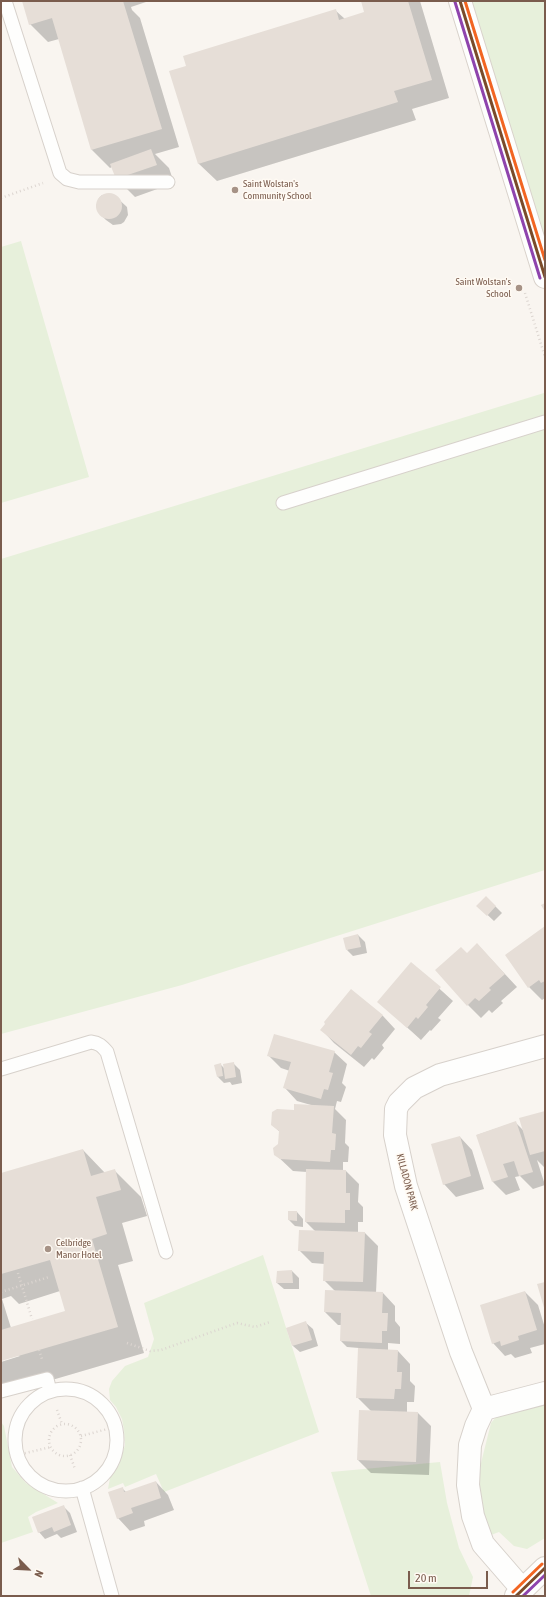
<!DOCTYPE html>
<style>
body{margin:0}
#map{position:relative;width:546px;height:1597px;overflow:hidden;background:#f9f5f0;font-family:"Asap Condensed",sans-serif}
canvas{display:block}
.frame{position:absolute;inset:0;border:2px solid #7a5c4d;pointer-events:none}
.north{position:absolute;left:8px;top:1549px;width:40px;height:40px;-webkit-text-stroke:3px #fffaf3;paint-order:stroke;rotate:114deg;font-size:11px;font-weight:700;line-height:16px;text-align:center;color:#7a5c4d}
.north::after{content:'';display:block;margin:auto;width:14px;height:18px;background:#7a5c4d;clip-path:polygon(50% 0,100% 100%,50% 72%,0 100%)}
.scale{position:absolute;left:408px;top:1571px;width:80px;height:18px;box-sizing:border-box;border:2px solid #7a5c4d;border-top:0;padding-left:5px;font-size:12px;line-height:14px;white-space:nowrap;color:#7a5c4d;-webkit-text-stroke:3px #fffaf3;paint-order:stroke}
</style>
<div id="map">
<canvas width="546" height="1597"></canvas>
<div class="frame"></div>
<div class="north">N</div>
<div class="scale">20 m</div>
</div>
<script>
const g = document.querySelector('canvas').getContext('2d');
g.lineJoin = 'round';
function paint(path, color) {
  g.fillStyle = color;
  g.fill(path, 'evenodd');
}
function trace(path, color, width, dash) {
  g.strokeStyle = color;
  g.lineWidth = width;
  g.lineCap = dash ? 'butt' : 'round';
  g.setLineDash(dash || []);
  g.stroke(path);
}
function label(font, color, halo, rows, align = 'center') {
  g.font = font + ' "Asap Condensed",sans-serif';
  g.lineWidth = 3;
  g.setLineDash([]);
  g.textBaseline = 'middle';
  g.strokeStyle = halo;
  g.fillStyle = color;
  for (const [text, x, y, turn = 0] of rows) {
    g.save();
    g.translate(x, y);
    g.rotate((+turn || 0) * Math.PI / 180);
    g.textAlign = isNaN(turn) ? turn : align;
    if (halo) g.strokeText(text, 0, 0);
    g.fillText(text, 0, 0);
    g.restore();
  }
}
const green = new Path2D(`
 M461 1H545V239L477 51Z
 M21 241 89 477 1 503V247Z
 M544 393 545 870 182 985 1 1034V559Z
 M263 1255 319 1432 164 1492 156 1474 125 1487 123 1483 108 1489 110 1478 119 1465 125 1445 124 1430 122 1419 116 1407 110 1400 109 1389 112 1381 125 1366 148 1357 154 1339 144 1303Z
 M532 1405H545V1538L527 1549 514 1546 499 1532 491 1535 482 1508 479 1482 481 1463 491 1423 497 1416Z
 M1 1422 4 1426 12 1467 26 1483 58 1503 36 1512 28 1517 33 1532 1 1543Z
 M440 1462 447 1503 459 1548 473 1577 469 1596H371L331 1472Z`);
const shadow = new Path2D(`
 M23 1H149L131 7 132 10 140 18 179 147 155 154 169 168 174 183 135 197 117 179 112 167 110 168 92 150 59 39 48 42 30 24Z
 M362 1H420L449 98 412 109 416 120 217 181 198 163 336 11 345 19 365 13Z
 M110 194 114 195 127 207 128 215 124 222 121 224 113 225 106 220 99 213 96 206 99 198 102 195Z
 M486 897 502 913 494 921 478 906Z
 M545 927V998L542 1000 529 987 506 955Z
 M358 935 365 942 367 953 353 956 347 950Z
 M477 944 517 987 501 1001 503 1003 492 1013 489 1010 481 1018 468 1005 467 954Z
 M411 963 453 1001 438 1018 441 1020 431 1031 430 1030 421 1040 379 1002Z
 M351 990 383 1016 395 1029 382 1045 384 1048 374 1060 372 1058 364 1067 334 1043 322 1030Z
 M334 1052 347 1064 342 1083 346 1087 341 1102 337 1101 335 1109 346 1120 345 1143 349 1147 348 1162H343V1171H346L359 1184 358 1202 363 1207V1222H358V1233H365L378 1246 376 1293H383L395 1306V1321L400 1327V1344L388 1343V1350L398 1351 410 1364V1381L415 1386 414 1402H407V1413H418L431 1426 429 1475 371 1473 358 1460 371 1411 357 1397 359 1348 347 1347 341 1341V1325H338L325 1312 335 1291 324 1280 325 1264 312 1263 299 1250 315 1231 306 1222 307 1172 293 1171 275 1154 279 1145 280 1132 272 1125 295 1111 311 1105 297 1101 285 1088 290 1071 281 1068 268 1055Z
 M233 1063 240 1070 242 1083 232 1085 230 1082 224 1083 218 1077 216 1065 220 1064 224 1068Z
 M545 1112V1167H544L537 1160 545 1185 533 1189 520 1176 515 1177 520 1190 506 1195 493 1182 477 1135 515 1122 524 1131Z
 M460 1137 472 1150 484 1189 456 1197 444 1184Z
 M83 1150 105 1173 114 1170 141 1197 147 1216 122 1223 133 1261 118 1265 144 1353 1 1395V1362L20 1356 18 1355 1 1360V1174ZM60 1291 66 1312 11 1328 2 1299 11 1296 19 1304Z
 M297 1212 303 1219V1227L295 1226 289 1220Z
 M292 1271 299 1278V1289H284L277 1283Z
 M525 1292 538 1305 545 1328V1344L530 1348 532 1353 515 1358 511 1354 505 1356 493 1343Z
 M306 1323 313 1329 318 1346 300 1352 293 1346 288 1329Z
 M156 1482 168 1495 174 1510 144 1521 145 1526 130 1531 118 1518 122 1488 126 1492Z
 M63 1506 70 1513 77 1532 61 1538 57 1534 45 1539 39 1532Z`);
const building = new Path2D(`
 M22 1H123L162 129 91 150 52 18 29 25Z
 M361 1H408L432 80 394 91 398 102 198 164 169 71 186 66 183 56 336 9 339 20 364 12Z
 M151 149 157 165 116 179 110 164Z
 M96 206a13 13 0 1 1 26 0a13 13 0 1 1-26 0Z
 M486 896 496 906 487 916 476 906Z
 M545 903V912L541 905Z
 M545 926V981L541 983 539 980 528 988 505 955Z
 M358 934 361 947 346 950 343 938Z
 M477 943 505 974 489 988 491 990 479 1001 475 998 467 1006 435 970 461 947 467 953Z
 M411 962 441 987 426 1005 428 1007 418 1019 416 1017 407 1028 377 1002Z
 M351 989 383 1015 369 1032 372 1034 361 1048 358 1046 351 1055 320 1030 325 1024 324 1022Z
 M274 1034 335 1051 329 1072 333 1073 328 1090 324 1089 321 1099 283 1088 291 1062 267 1056Z
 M234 1062 236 1077 225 1079 223 1064Z
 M221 1063 223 1076 217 1077 214 1065Z
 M294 1104 334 1106 332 1133 336 1134 335 1150H331L330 1162 280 1159 274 1155 273 1148 278 1144 279 1131 271 1125 272 1112 277 1109 294 1110Z
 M545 1111V1151L530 1155 519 1118Z
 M516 1121 533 1172 519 1176 514 1161 503 1164 508 1177 492 1182 476 1135Z
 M460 1136 471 1176 443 1185 431 1144Z
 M83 1149 91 1176 115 1169 121 1190 96 1197 107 1234 92 1239 118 1327 1 1361V1330L65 1311 50 1260 1 1274V1173Z
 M306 1169 346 1170V1193H350V1210H345V1223L305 1222Z
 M288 1211H297V1221L288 1220Z
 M299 1230 365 1232 363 1282 323 1281 324 1252 298 1251Z
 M292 1270 293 1283H276L277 1271Z
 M545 1282V1311L537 1284Z
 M325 1290 383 1292 382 1313H388L387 1331H382V1343L340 1341 341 1313 324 1312Z
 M525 1291 537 1330 518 1336 519 1340 501 1346 500 1341 492 1344 480 1305Z
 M306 1321 312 1340 292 1346 286 1328Z
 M358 1348 398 1350 397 1372H402L401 1389H395L394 1399 356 1398Z
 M359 1410 418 1412 416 1462 357 1460Z
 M156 1481 161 1498 131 1508 133 1513 117 1519 108 1492 123 1487 124 1492Z
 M64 1505 71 1525 54 1532 52 1527 38 1533 32 1517Z`);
const path = new Path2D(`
 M1 198 43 183
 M525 293 545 357
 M18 1273 32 1319
 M1 1292 49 1277
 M127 1343 150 1351 161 1350 237 1323 255 1327 270 1322
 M39 1350 42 1359
 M57 1410 62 1424
 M49 1440a16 16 0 1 1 32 0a16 16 0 1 1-32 0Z
 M81 1436 115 1427
 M17 1455 51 1447
 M70 1455 75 1469`);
const lane = new Path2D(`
 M5 1 60 173 67 179 79 182H168
 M283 503 545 422
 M1 1069 91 1042C99 1043 102 1046 107 1052L166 1252
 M15 1440a51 51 0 1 1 102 0a51 51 0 1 1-102 0Z
 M1 1391 47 1379 50 1391
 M82 1488 112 1596`);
const street = new Path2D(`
 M484 1409 545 1393
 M522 1589 483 1544 473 1516 468 1485 470 1445 476 1426 484 1409 461 1352 406 1186 395 1135 396 1109 399 1103 414 1088 440 1075 545 1046`);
const secondary = new Path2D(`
 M460 1 545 277
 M516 1596 545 1568`);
const bus1 = new Path2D(`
 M460 1 545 277
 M516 1596 545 1568`);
const bus2 = new Path2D(`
 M455 2 540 278
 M523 1596 545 1575`);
const bus3 = new Path2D(`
 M465 1 545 260
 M513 1592 542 1564`);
const markers = [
 [235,190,4,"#a69286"],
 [519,288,4,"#a69286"],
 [48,1249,4,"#a69286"]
];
const poiNames = [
 ["Saint Wolstan's",243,184],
 ["Community School",243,196],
 ["Saint Wolstan's",511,282,"right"],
 ["School",511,294,"right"],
 ["Celbridge",56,1243],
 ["Manor Hotel",56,1255]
];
const streetNames = [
 ["KILLADON PARK",407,1182,75]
];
paint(green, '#e7f0db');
paint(shadow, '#0003');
paint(building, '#e6ded7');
trace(lane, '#d7d1cb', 15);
trace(street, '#d7d1cb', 24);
trace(secondary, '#d9d2cb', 24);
trace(path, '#dcd5d0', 2.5, [1, 3]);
trace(lane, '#fefefd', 13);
trace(street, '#fefefd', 22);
trace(secondary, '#fefefd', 22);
trace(bus1, '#7a4b2a', 3);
trace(bus2, '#8e44ad', 3);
trace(bus3, '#f26522', 3);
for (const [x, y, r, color] of markers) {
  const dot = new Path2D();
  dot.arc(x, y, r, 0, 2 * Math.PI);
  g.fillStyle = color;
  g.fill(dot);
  trace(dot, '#fffaf3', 1.5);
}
label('10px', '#7a5c4d', '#fffaf3', poiNames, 'left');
label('10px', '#7a5c4d', '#fffaf3', streetNames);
</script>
